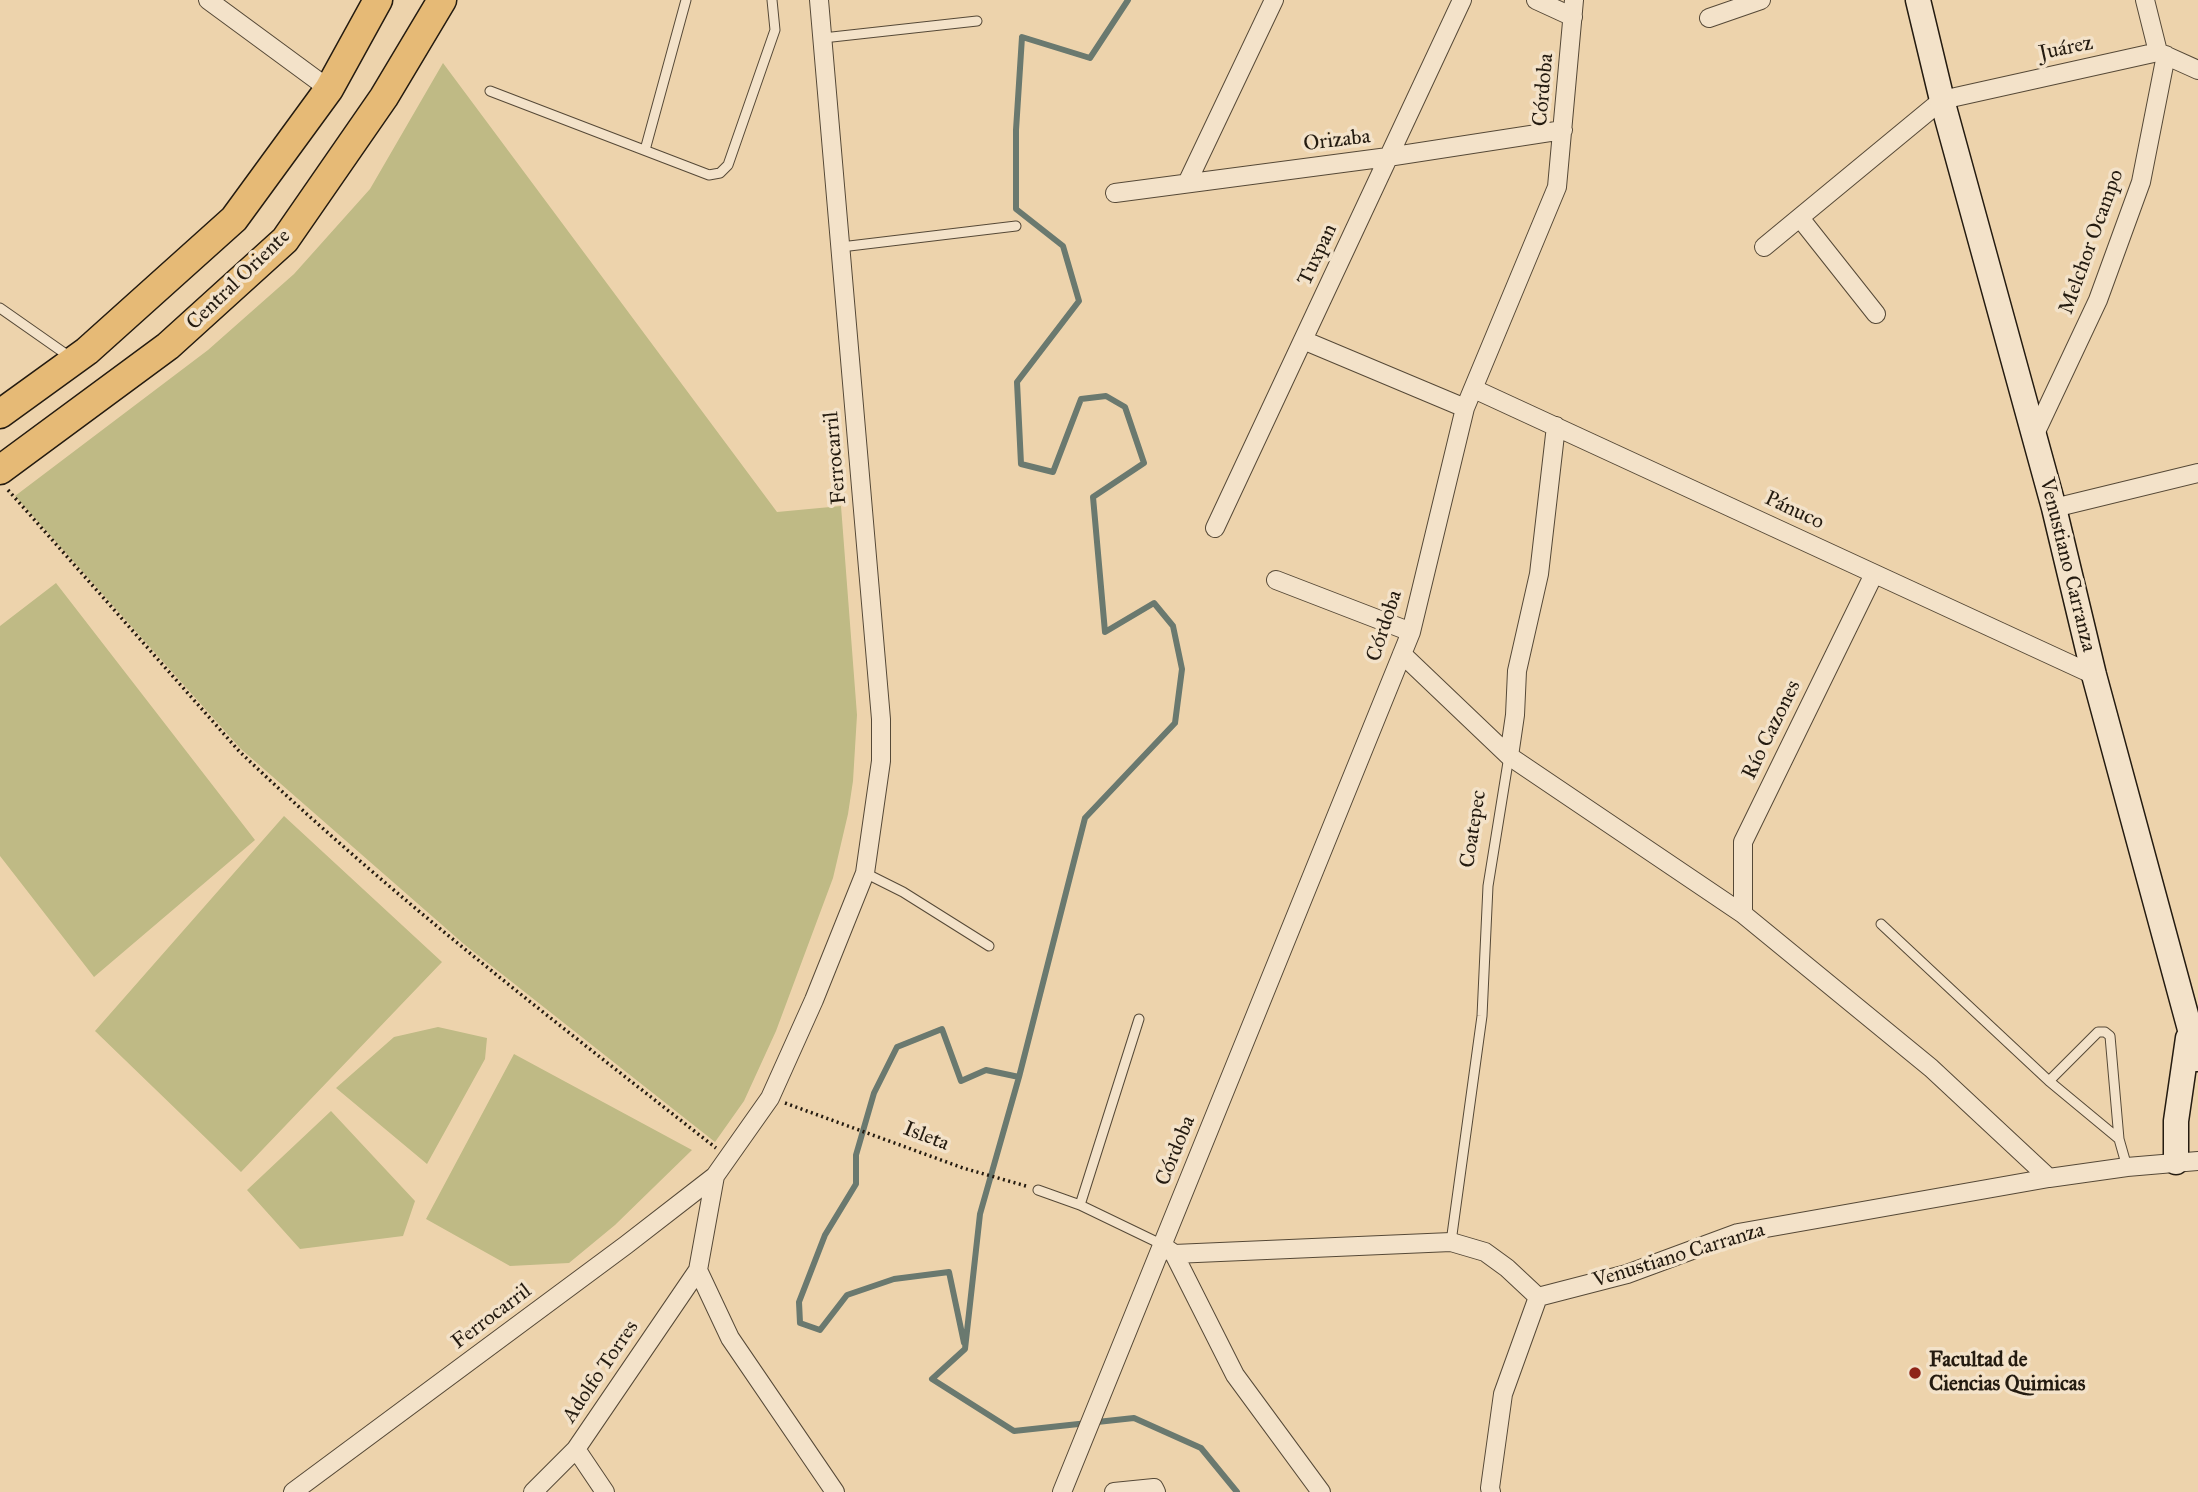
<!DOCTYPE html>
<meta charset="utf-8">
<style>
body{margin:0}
canvas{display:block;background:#edd3ac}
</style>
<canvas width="2198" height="1492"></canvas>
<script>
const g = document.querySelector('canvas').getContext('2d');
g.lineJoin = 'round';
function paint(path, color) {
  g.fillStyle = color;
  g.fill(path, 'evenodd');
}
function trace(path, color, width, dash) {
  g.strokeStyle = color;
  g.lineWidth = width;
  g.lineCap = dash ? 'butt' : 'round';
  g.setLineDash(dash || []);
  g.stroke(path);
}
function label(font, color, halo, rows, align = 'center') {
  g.font = font + ' "IM FELL Great Primer",serif';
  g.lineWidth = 7;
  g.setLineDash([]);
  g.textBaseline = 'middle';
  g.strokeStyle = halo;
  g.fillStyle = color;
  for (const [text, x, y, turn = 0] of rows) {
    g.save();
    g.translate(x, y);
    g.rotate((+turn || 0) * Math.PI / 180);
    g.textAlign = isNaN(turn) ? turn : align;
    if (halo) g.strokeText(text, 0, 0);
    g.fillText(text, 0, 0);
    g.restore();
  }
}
const green = new Path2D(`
 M443 63 777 512 841 506 857 715 853 781 848 814 833 878 776 1031 744 1101 715 1142 465 945 241 749 15 496 208 350 294 274 370 189Z
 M56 583 255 840 94 977 0 856V626Z
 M284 816 442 962 241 1172 95 1031Z
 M438 1027 487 1038 485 1059 427 1164 336 1088 394 1037Z
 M514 1054 692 1150 615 1225 569 1263 510 1266 426 1219Z
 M331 1111 415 1201 403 1236 300 1249 247 1190Z`);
const stream = new Path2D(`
 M1128 0 1090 58 1022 37 1016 130V209L1063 246 1079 301 1017 382 1021 464 1053 472 1081 399 1106 396 1125 407 1144 463 1093 497 1105 632 1154 603 1173 626 1182 669 1175 723 1085 818 1019 1077 980 1214 965 1349 932 1379 1014 1431 1134 1418 1201 1448 1237 1492
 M964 1343 949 1272 894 1279 847 1295 820 1330 800 1323 799 1302 825 1235 856 1184V1155L874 1093 897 1047 942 1029 961 1081 986 1070 1019 1077`);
const path = new Path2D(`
 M8 490 239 751C388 894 553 1020 716 1148
 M785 1103 963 1168 1026 1186`);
const lane = new Path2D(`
 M823 38 977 21
 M490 91 709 175 720 173 728 165 775 30 772 0
 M645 150 686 0
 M841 247 1016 226
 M0 308 70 357
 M865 873 903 892 989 946
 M1881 924 2049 1081 2119 1139
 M2049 1081 2098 1032H2105L2110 1036 2119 1139 2127 1167
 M1038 1190 1080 1205 1163 1245
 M1080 1205 1139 1019
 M1451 1242 1482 1016 1488 886 1509 756`);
const street = new Path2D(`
 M208 0 329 89
 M1536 0 1573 17
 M2145 0 2158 52
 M1709 18 1761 0
 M1187 183 1274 0
 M1115 193 1388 157 1563 130
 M1800 218 1876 314
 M1764 247 1942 100 2158 52 2198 70
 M1303 340 1465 408
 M1474 389 2094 675
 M2034 436 2098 300 2141 182 2166 55
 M2054 508 2198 473
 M1215 528 1462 0
 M1276 580 1411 632
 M1402 654 1509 756 1743 914 1931 1068 2049 1178
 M1509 756 1515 715 1517 671 1539 574 1556 426
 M1743 914V842L1874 574
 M715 1176 698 1270 730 1338 835 1492
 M1166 1248 1174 1254 1235 1375 1321 1492
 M1174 1254 1451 1242 1485 1252 1507 1268 1538 1297 1627 1274 1738 1233 2049 1178 2127 1167 2198 1161
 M576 1449 605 1492
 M293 1492 626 1245 715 1176 770 1098 814 1000 865 873 881 761V719L819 0
 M533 1492 576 1449 698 1270
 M1062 1492 1411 632 1465 408 1557 187 1574 0
 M1114 1492 1154 1488 1156 1492
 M1491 1492 1490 1488 1503 1394 1538 1297`);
const secondary = new Path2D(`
 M1918 0 1942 100 2054 508 2094 675 2198 1059
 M2176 1162V1121L2188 1038`);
const primary = new Path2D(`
 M0 414 87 351 234 219 329 89 378 0
 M0 470 168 346 285 240 384 97 442 0`);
const markers = [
 [1915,1373,7,"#8f2418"]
];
const streetNames = [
 ["Juárez",2066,49,-12],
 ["Córdoba",1544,90,-85],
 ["Orizaba",1337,141,-7],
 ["Melchor Ocampo",2092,242,-70],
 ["Tuxpan",1318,255,-65],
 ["Central Oriente",239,280,-44],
 ["Ferrocarril",836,458,-95],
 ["Pánuco",1794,511,25],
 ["Venustiano Carranza",2067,565,76],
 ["Córdoba",1385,626,-72],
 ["Río Cazones",1772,730,-64],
 ["Coatepec",1474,829,-81],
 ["Isleta",926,1137,21],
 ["Córdoba",1176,1151,-68],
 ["Venustiano Carranza",1679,1256,-17],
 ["Ferrocarril",492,1317,-37],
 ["Adolfo Torres",601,1372,-56]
];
const poiNames = [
 ["Facultad de",1929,1361],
 ["Ciencias Quimicas",1929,1385]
];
paint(green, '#bfba85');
trace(stream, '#6a796f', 6);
trace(lane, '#564937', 11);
trace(street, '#564937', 20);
trace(secondary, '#241b10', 27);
trace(primary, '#241b10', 31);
trace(path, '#241b10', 3.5, [2, 3.5]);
trace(lane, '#f3e2c9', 9);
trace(street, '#f3e2c9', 18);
trace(secondary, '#f3e2c9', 24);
trace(primary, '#e6ba76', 28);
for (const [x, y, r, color] of markers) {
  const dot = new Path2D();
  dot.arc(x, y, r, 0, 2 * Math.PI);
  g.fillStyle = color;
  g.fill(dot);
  trace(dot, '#f3e2c9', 2.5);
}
label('21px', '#241b10', '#f3e2c9', streetNames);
label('bold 21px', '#241b10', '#f3e2c9', poiNames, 'left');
</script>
